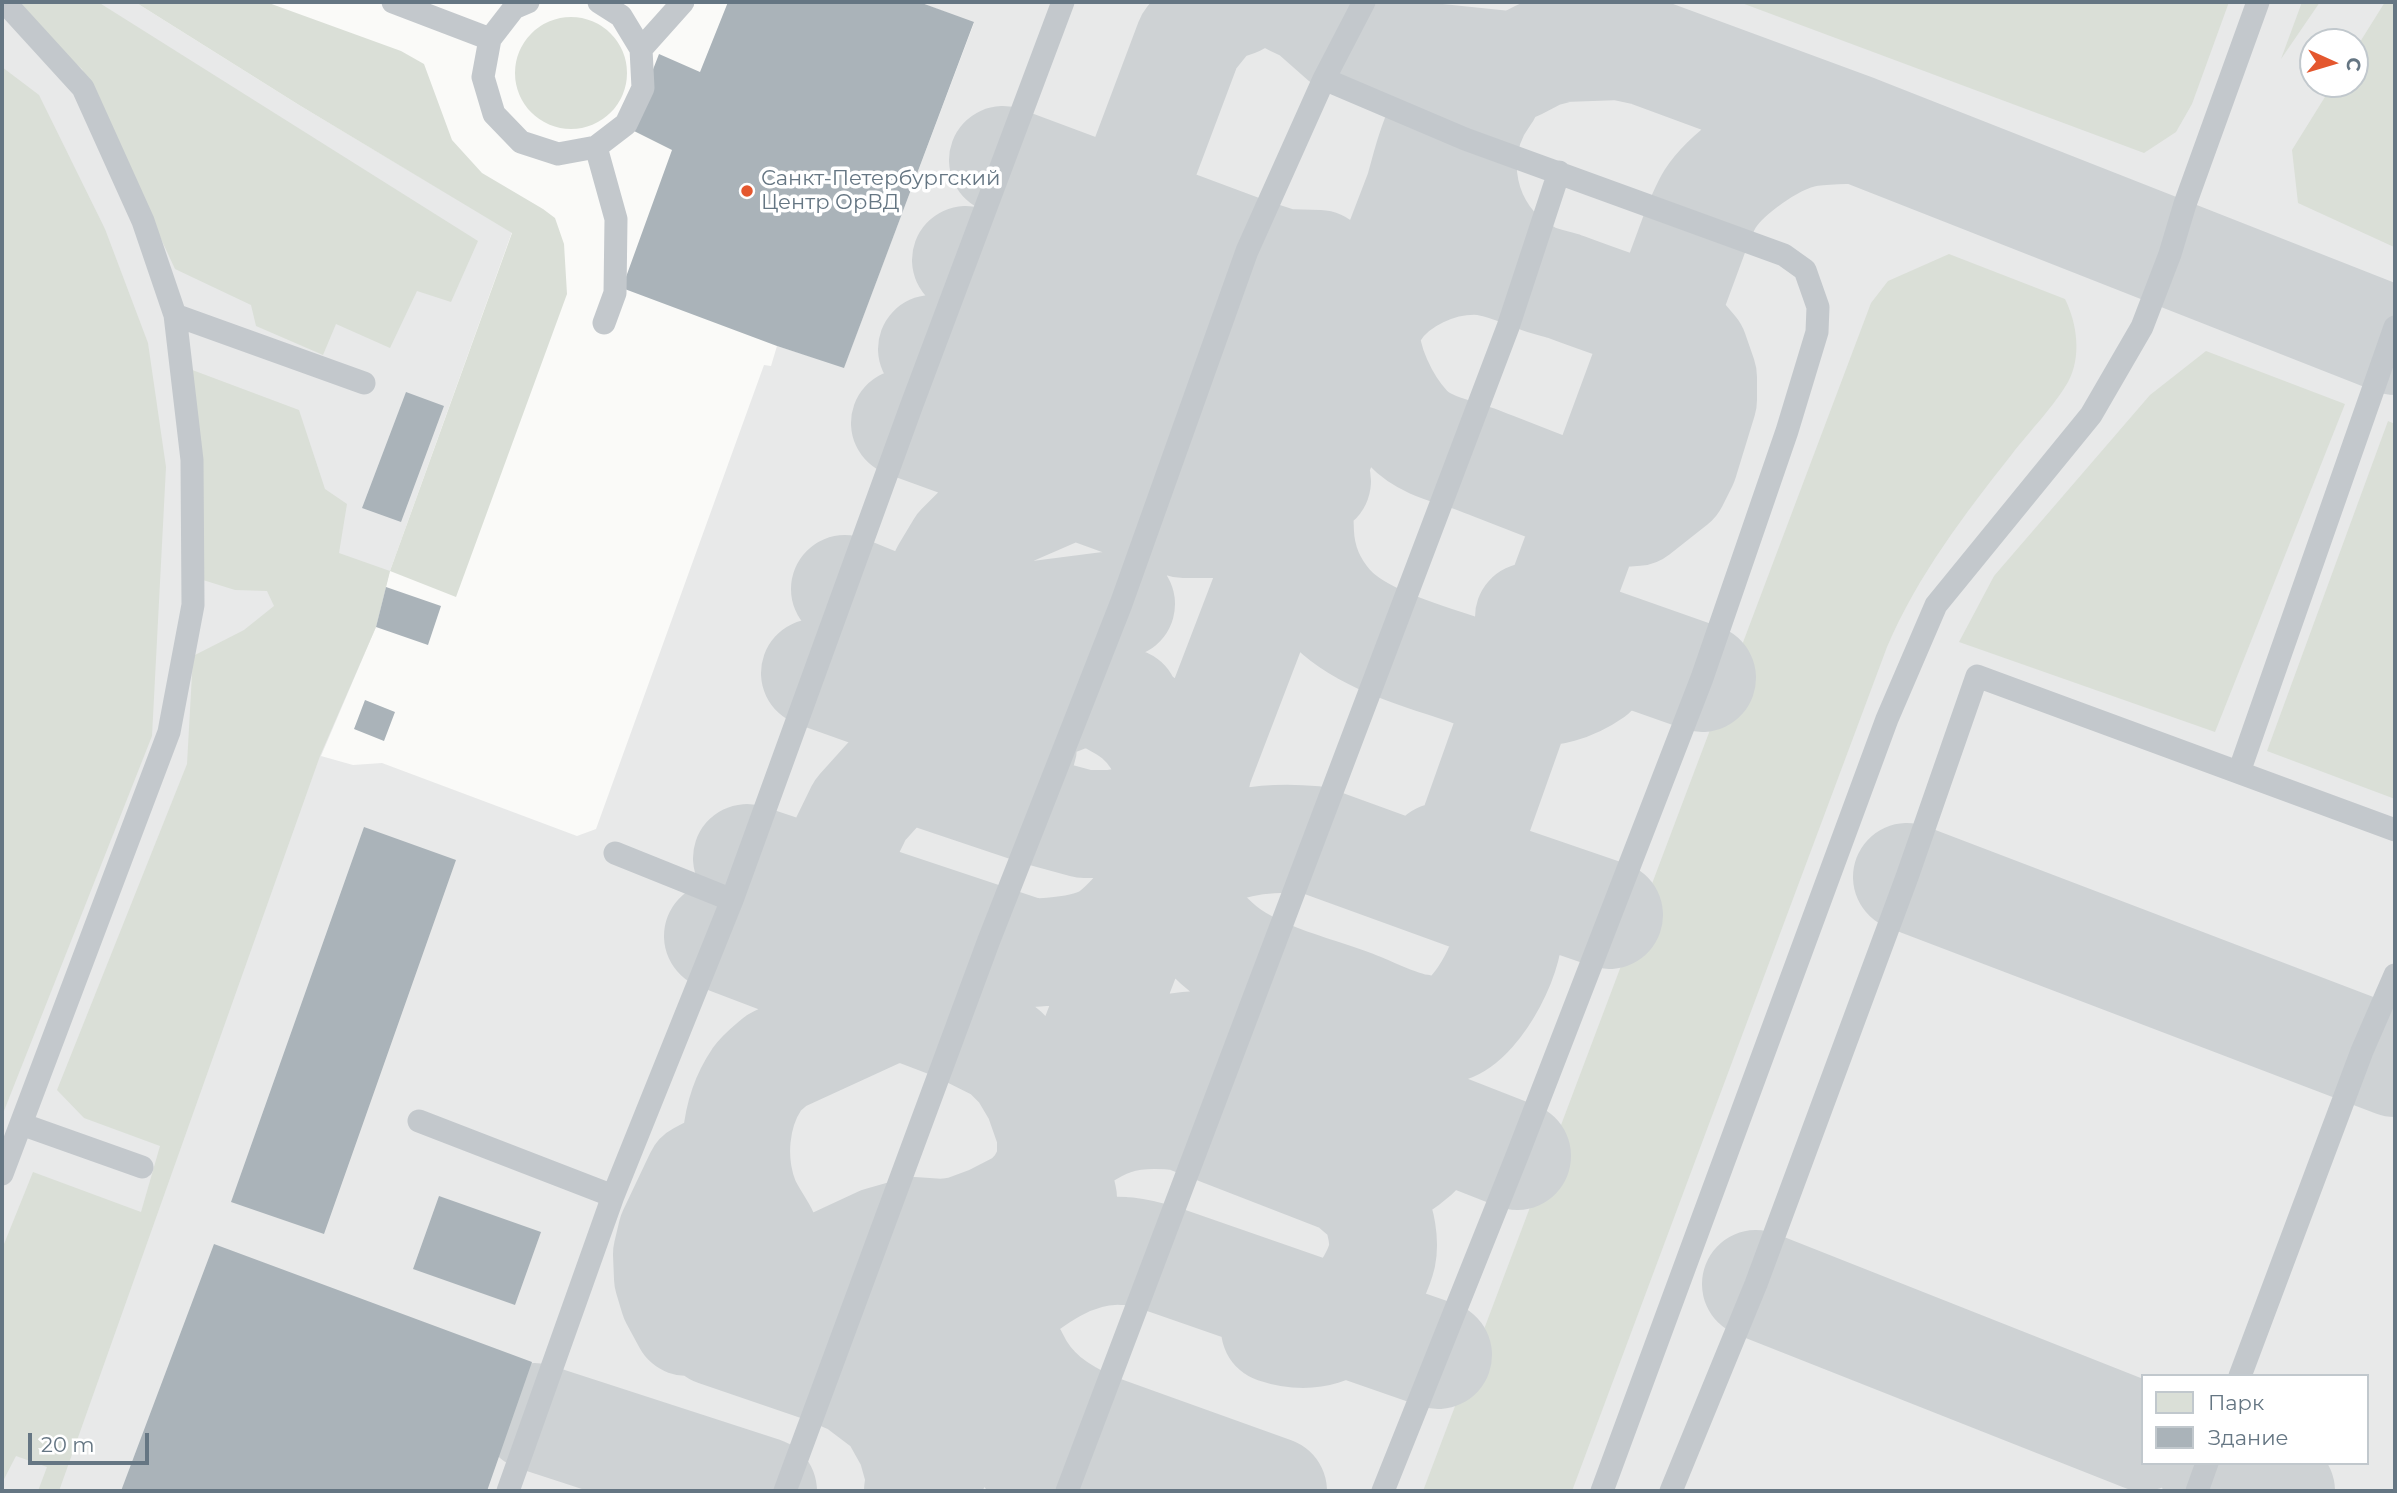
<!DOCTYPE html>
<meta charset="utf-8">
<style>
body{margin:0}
#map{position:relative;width:2397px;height:1493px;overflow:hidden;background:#fafaf8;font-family:Montserrat,sans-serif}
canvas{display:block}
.frame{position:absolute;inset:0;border:4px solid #657683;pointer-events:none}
.legend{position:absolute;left:2141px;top:1374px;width:228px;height:91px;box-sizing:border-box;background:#fff;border:2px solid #c1c8cd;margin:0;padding:9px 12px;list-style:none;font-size:21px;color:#657683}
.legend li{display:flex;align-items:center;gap:14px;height:35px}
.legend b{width:35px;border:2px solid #c1c8cd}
.north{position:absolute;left:2299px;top:28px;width:70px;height:70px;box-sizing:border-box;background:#fff;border:2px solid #c1c8cd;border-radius:50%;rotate:94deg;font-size:19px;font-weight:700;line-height:28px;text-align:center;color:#657683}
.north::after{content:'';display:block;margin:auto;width:24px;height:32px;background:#e4572e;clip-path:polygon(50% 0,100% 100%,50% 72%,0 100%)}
.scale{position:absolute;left:28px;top:1433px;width:121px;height:32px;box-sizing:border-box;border:4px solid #657683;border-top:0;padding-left:9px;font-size:21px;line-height:24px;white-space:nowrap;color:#657683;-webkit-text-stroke:5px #fff;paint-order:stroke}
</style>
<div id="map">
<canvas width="2397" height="1493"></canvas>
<div class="frame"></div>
<ul class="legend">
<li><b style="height:19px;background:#dadfd7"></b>Парк</li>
<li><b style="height:19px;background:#aab3b9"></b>Здание</li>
</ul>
<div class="north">С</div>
<div class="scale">20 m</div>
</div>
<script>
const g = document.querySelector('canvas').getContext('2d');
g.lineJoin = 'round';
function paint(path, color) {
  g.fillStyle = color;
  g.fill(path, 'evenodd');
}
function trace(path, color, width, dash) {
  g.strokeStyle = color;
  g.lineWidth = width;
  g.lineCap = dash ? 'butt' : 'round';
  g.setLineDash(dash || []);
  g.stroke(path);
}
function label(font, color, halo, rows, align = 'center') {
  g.font = font + ' Montserrat,sans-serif';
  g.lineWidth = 7;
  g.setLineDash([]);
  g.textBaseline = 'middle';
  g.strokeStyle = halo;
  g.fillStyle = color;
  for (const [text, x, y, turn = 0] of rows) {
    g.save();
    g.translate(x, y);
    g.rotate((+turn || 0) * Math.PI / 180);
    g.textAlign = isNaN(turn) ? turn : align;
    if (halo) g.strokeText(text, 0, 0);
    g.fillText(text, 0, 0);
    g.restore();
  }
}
const built = new Path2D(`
 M2 2H135L299 105 512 232 390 571 376 627 321 756 353 765 382 763 577 836 596 829 764 365 771 366 777 346 844 367 974 23 919 2H2395V1491H2ZM2313 42H2355V84H2313ZM2143 1376H2367V1463H2143Z`);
const green = new Path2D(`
 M6 2H98L478 241 451 302 417 291 390 348 336 324 323 355 256 326 251 305 175 269 82 69Z
 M135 2H266L401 51 424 64 452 140 482 173 543 209 555 218 564 244 567 294 456 597 390 571 376 627 320 756 59 1491H38L47 1467 16 1456 2 1483V1249L33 1172 141 1212 160 1146 84 1118 57 1090 187 764 193 656 244 630 274 606 267 591 235 590 203 580 187 368 299 410 325 489 347 504 339 553 390 571 512 233 299 105Z
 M1739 2H2229L2192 104 2176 132 2144 153Z
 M2302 2H2320L2281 59Z
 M2385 2H2395L2394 247 2298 203 2292 150 2333 84H2355V50Z
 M515 73a56 56 0 1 1 112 0a56 56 0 1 1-112 0Z
 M2 67 39 95 105 229 148 343 166 467 152 736 2 1116Z
 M1949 254 2065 299C2077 323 2082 357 2068 382 2055 405 2029 432 2012 454 1964 515 1918 575 1887 647L1572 1491H1423L1871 303 1888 281Z
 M2206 351 2345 404 2215 732 1959 642 1994 576 2150 395Z
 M2388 421 2395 424V799L2267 751Z`);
const taxiway = new Path2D(`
 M1293 2 1310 10 1344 40 1372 51 1517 66 1540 54 1563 48 1619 46 1647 52 1856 129C1839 131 1819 130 1802 134 1773 140 1726 174 1710 199 1705 207 1702 216 1698 224L1550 625 1522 692 1461 864
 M1487 93C1443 152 1461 236 1525 273 1537 280 1553 283 1566 287 1598 299 1630 310 1662 321L1677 331 1694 351 1703 377V400L1684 462 1674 482 1636 512 1611 514 1594 505C1554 490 1514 474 1475 459 1452 451 1425 446 1408 428 1387 406 1362 359 1367 327 1368 322 1372 317 1374 313 1395 279 1441 259 1480 261 1495 262 1511 269 1526 273
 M1856 129 2395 341
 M1003 160 1247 251 1284 263 1319 264
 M1128 280C1119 250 1119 237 1127 206L1189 41 1214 10 1237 2
 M932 349 1223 458 1244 461 1266 455 1302 440 1335 410 1340 381V357L1332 324 1316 295 1296 276 1247 251
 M905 423 1183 524H1229L1259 515 1308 482C1305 444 1299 418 1273 389 1241 353 1176 337 1131 321 1076 301 1021 280 966 260
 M1317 481C1298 498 1299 509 1300 533 1301 560 1312 586 1330 606 1362 641 1429 657 1473 673 1489 679 1507 689 1523 692 1548 695 1573 687 1593 673
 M845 589 1089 689 1125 702
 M1529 617 1702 678
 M939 627 938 595 945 572 960 547 977 530 999 517 1114 467
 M942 627 1121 604
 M815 673 1023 747
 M912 769 1040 812 1084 824H1111L1136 820 1162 805 1197 774
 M1440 857 1609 915
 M747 858 1032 953C1056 951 1083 951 1105 939 1124 928 1137 909 1152 894 1197 847 1251 834 1314 840L1493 905C1497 909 1505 915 1507 921 1516 948 1478 1019 1450 1028 1443 1030 1426 1030 1418 1028 1396 1024 1374 1012 1353 1004 1315 990 1273 980 1238 959 1229 954 1217 944 1209 936 1183 909 1177 874 1172 838
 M1907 877 2395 1063
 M718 936 957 1027 1003 1050 1022 1069 1038 1096 1051 1133V1165L1039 1187 1025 1202 990 1220 963 1230 944 1233 915 1231 880 1241 796 1280 687 1322 674 1298 668 1278 667 1254 672 1233 699 1176 716 1167 737 1166
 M865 958 852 932 841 890 840 851 860 810 887 780 979 732 1089 689C1105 698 1124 706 1137 717 1167 742 1174 780 1181 817
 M1132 1062 1152 1092 1183 1117 1348 1181C1379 1180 1393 1174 1416 1154
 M1076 1106C1085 1097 1093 1086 1102 1078 1138 1048 1191 1042 1236 1046L1517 1156
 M1063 1198 1054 1158C1099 1121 1125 1110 1183 1117
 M764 1234C758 1223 750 1212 745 1200 730 1161 734 1113 757 1079 762 1072 770 1066 777 1060L936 987
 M758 1266 893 1315 920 1317 974 1298 997 1283 1022 1247 1023 1236
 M1756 1284 2143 1437
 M1275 1329C1290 1334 1307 1336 1323 1331 1348 1324 1376 1281 1382 1256 1385 1241 1381 1222 1375 1208 1370 1198 1356 1189 1348 1181
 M716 1332 830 1371 855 1382 892 1410 911 1444 920 1476 918 1491
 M1014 1357C1030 1392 1058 1410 1092 1426L1273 1491
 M535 1417 763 1491
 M2210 1463 2281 1491
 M1070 1484C1058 1476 1045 1469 1034 1460 988 1422 989 1364 996 1310 1033 1280 1074 1248 1124 1251 1136 1251 1150 1256 1162 1259L1438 1355
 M925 1491 981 1343 1022 1247 1051 1165 1075 1108 1086 1061 1419 191C1425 171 1430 147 1439 129 1454 97 1486 77 1517 66`);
const building = new Path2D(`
 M728 2H919L974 22 844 368 777 346 622 288 672 150 630 129 659 54 700 72Z
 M406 392 444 406 401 522 362 508Z
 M386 587 441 606 428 645 376 627Z
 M365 700 395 712 384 741 354 729Z
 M364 827 456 860 324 1234 231 1202Z
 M439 1196 541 1232 515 1305 413 1269Z
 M214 1244 532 1362 487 1491H121Z`);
const service = new Path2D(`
 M393 2 490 39
 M528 2 514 8 490 39 483 77 494 114 521 142 558 154 596 147 626 124 643 88 641 49 621 16 599 2
 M2 3 10 8 83 88 143 221 175 315 192 460 193 605 169 732 2 1174
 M641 49 683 2
 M1324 79 1465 139 1784 255 1805 270 1818 307 1817 332 1787 431 1702 678 1517 1156 1383 1491
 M596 147 616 219 615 293 604 323
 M175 315 364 383
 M2239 772 2395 327
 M615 853 732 900 911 407 1063 2
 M419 1121 613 1196 732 900
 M21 1124 142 1167
 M2240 1376 2362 1051 2395 975
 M508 1491 613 1196
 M785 1491 989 940 1121 604 1247 251 1324 79 1364 2
 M1067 1491 1508 327 1559 172
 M1602 1491 1887 719 1936 605 2091 415 2142 327 2170 254 2185 204 2258 2
 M1671 1491 1756 1284 1907 877 1977 676 2395 830
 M2197 1491 2207 1463`);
const markers = [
 [747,191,7,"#e4572e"]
];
const poiNames = [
 ["Санкт-Петербургский",761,179],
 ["Центр ОрВД",761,203]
];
paint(built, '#e8e9e9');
paint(green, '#dadfd7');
trace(taxiway, '#ced2d4', 108);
paint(building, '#aab3b9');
trace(service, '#c3c8cc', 23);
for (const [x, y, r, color] of markers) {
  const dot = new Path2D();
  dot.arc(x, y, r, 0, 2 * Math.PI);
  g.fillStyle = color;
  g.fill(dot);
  trace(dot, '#fff', 2.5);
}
label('21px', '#657683', '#fff', poiNames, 'left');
</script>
